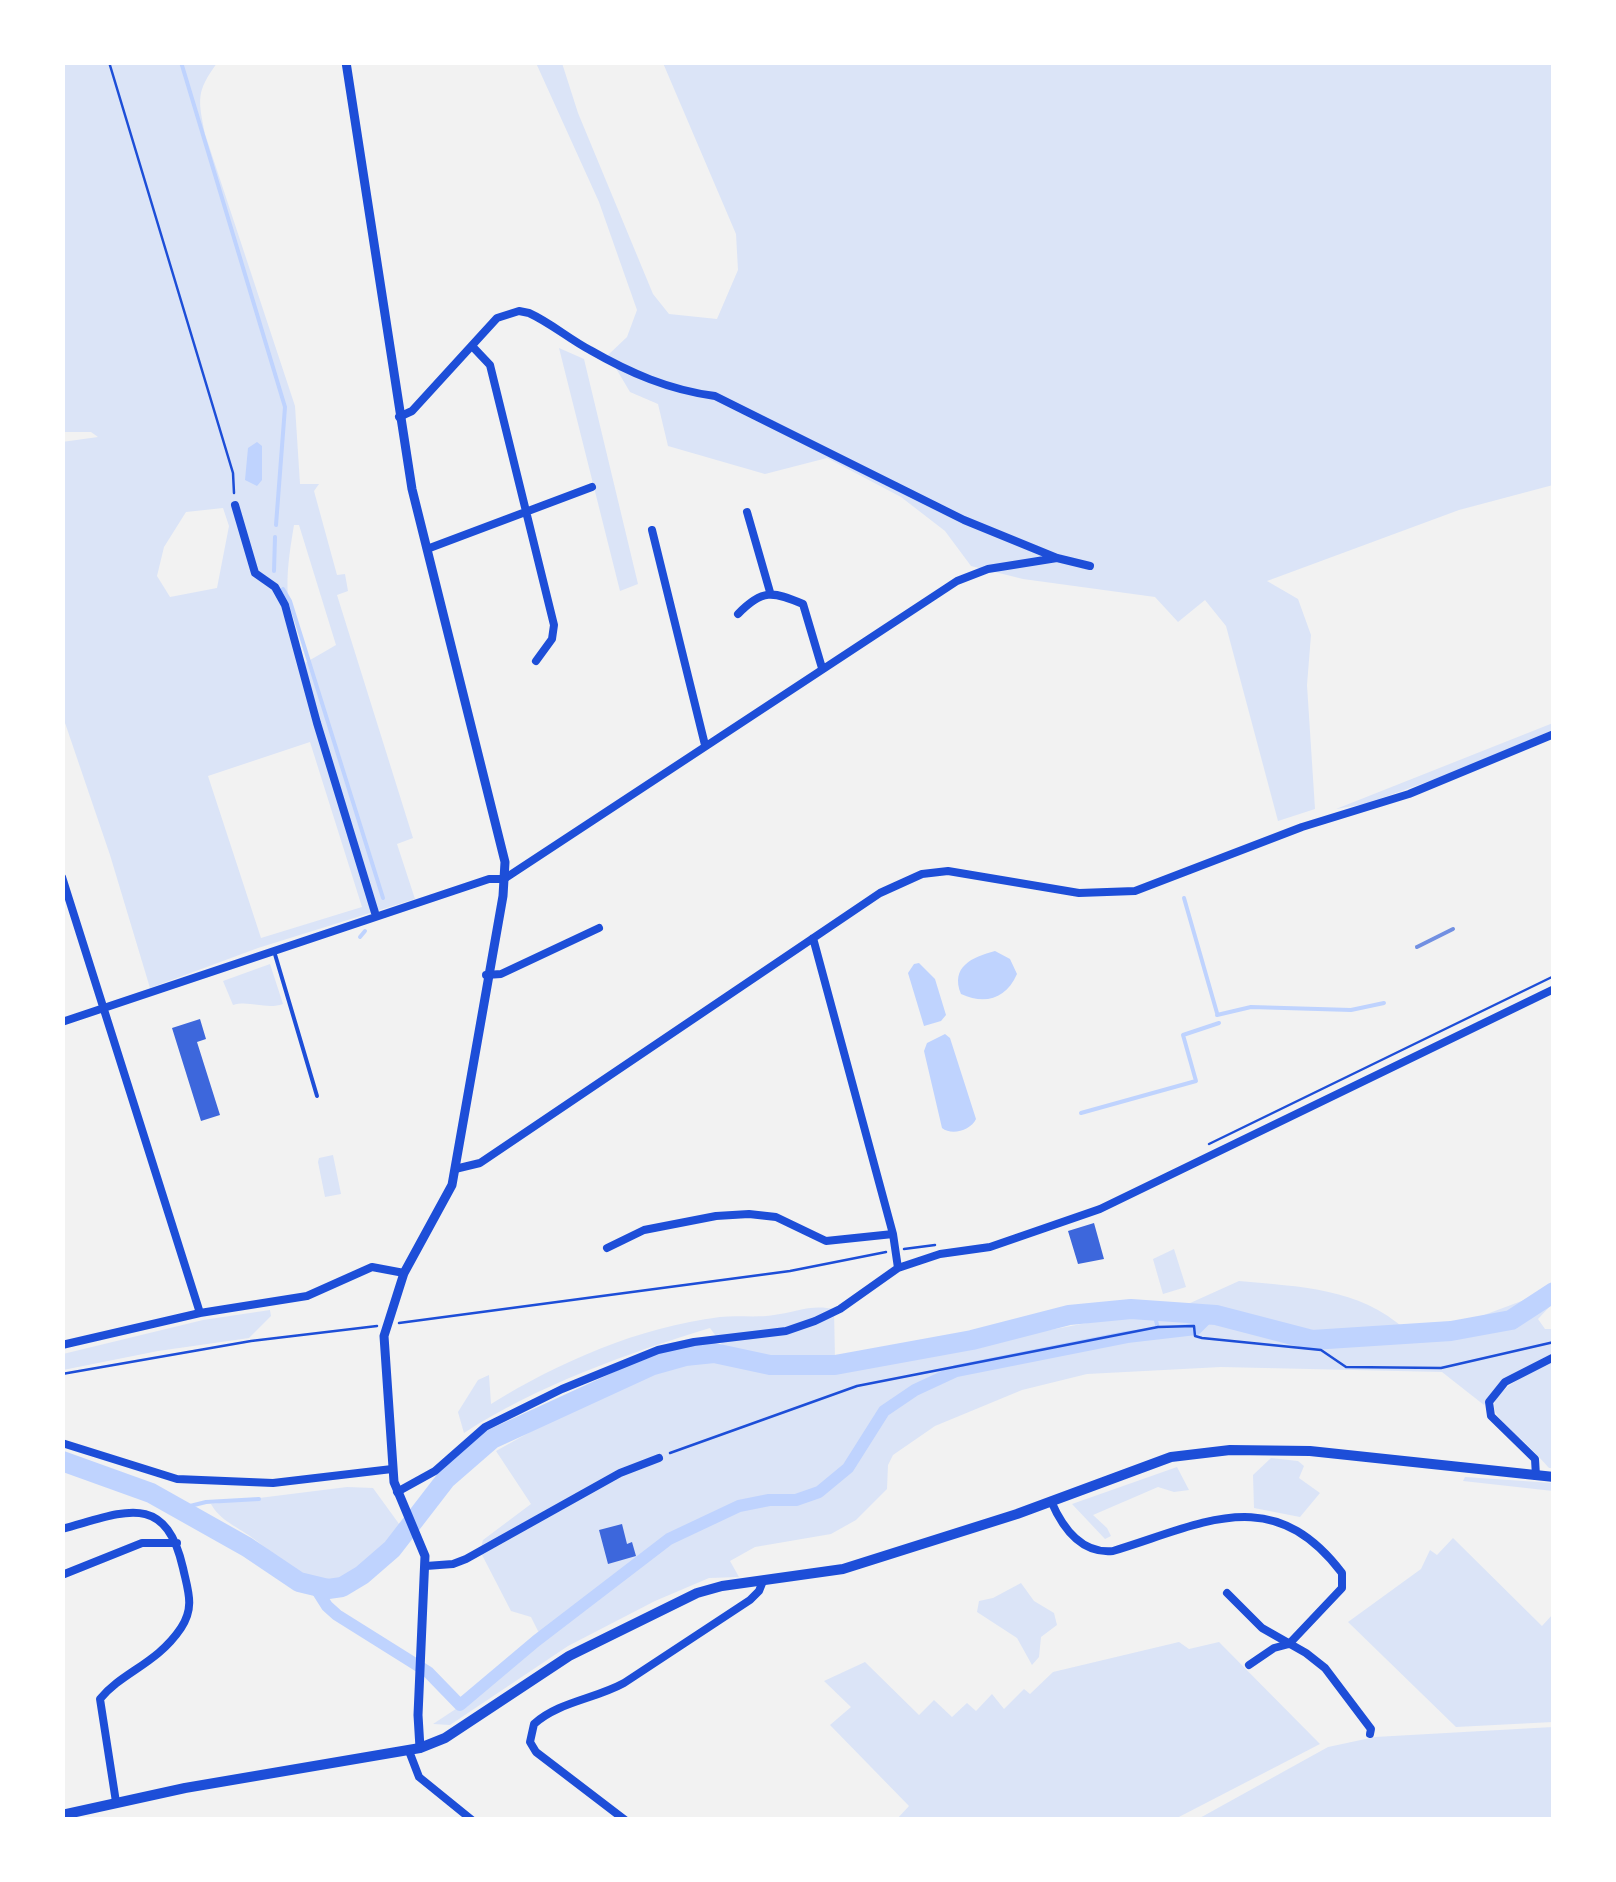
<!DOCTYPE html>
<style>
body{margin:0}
#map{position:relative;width:1616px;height:1882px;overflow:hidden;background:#f2f2f2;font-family:Lato,sans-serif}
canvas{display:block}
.frame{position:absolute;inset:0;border:65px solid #fff;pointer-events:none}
</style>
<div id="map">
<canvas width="1616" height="1882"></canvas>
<div class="frame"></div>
</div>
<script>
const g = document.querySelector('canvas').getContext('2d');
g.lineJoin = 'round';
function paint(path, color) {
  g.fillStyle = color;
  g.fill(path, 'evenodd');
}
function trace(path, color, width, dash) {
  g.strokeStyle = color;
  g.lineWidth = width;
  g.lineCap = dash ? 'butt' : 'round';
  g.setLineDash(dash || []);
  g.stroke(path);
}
const green = new Path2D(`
 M63 63H217C196 92 198 99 205 134L295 406 300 484H319L314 491 337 575 345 574 348 591 337 595 413 838 397 844 415 899 258 948 150 988 110 855 63 717 62 442 98 437 91 432H63ZM223 508 229 526 217 588 170 597 157 576 164 547 186 512ZM294 525H299L336 645 305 663C284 606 284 584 294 525ZM310 742 362 907 261 938 208 776Z
 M536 63H562L578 113 653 294 669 314 717 319 738 270 736 234 663 63H1553V485L1459 510 1267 581 1298 599 1311 635 1307 685 1315 809 1278 821 1226 626 1205 600 1178 622 1155 597 1023 579 971 566 945 531 901 497 827 458 765 474 668 446 658 404 630 392 608 355 627 337 637 310 599 202Z
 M559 348 584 359 638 584 620 591Z
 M1553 723V730L1449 774 1365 804 1336 809Z
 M270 964 283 1004C266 1010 250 1000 233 1005L223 981Z
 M333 1155 341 1194 325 1197 318 1162 319 1158Z
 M1174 1249 1186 1287 1163 1294 1153 1259Z
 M1239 1281C1300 1287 1358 1287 1406 1330L1452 1327 1551 1290 1553 1285V1303L1538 1319 1545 1329H1553V1355C1527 1368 1498 1377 1484 1405L1442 1372 1221 1367 1087 1374 1022 1390 935 1426 893 1455 888 1465 887 1489 856 1520 831 1534 755 1547 730 1561 739 1577 709 1578 655 1601 568 1646 450 1725 433 1724 477 1695 476 1689 539 1633 531 1617 511 1611 480 1551 483 1540 531 1504 496 1451 539 1427 655 1372 723 1346 710 1328C628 1353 536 1386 464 1433L458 1412 478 1380 489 1375 491 1404C559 1362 639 1327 720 1317 738 1315 756 1318 774 1315 796 1312 811 1304 834 1309L835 1359 954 1348 1188 1304Z
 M270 1310 271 1316 249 1338 158 1351 63 1370V1354L203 1320Z
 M1553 1360V1468H1549C1498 1408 1455 1411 1553 1360Z
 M1271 1458 1298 1461 1304 1466 1299 1478 1320 1493 1300 1517 1254 1508 1253 1475Z
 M1177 1467 1189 1490 1174 1492 1158 1487 1093 1515 1107 1528 1111 1536 1105 1539 1072 1504Z
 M1465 1477 1553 1483V1491L1463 1481Z
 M347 1487 373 1488 402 1528C373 1566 340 1602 291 1569 278 1560 267 1548 254 1539 240 1528 220 1521 211 1504Z
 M1453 1538 1542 1626 1553 1614V1722L1456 1727 1348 1622 1421 1569 1430 1550 1437 1555Z
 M1021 1583 1034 1601 1054 1613 1057 1625 1041 1637 1039 1657 1032 1665 1017 1638 977 1612 979 1601 993 1598Z
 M1179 1642 1189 1649 1219 1642 1320 1744 1175 1819 896 1820 909 1806 830 1725 851 1707 824 1681 865 1662 919 1715 934 1700 952 1717 967 1703 976 1711 992 1694 1004 1709 1024 1689 1030 1694 1053 1672Z
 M1553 1727V1819H1198L1328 1747 1375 1737Z`);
const water = new Path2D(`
 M257 442 262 446V480L257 486 245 480 248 448Z
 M995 951 1010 959 1017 974C1006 999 985 1005 961 994 950 967 972 957 995 951Z
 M919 963 935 979 946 1015 941 1021 924 1026 908 973 914 964Z
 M945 1034 950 1038 976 1119C971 1130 952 1136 942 1128L924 1051 927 1043Z`);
const stream = new Path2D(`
 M181 62 285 407 276 525
 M274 571 275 537
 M283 589 290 601 383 898
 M1184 898 1217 1013
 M360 937 365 931
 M1217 1015 1251 1007 1351 1010 1384 1003
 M1081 1113 1196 1081 1183 1035 1219 1023
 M1154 1312 1159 1333
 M178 1509 206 1502 259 1499`);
const canal = new Path2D(`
 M315 1587 327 1606 337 1615 428 1672 460 1705 536 1641 669 1539 739 1506 769 1500H796L819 1492 848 1468 884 1411 915 1390 956 1371 1127 1337 1196 1329 1209 1316`);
const river = new Path2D(`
 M62 1461 151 1493 247 1547 299 1582 328 1589 342 1587 362 1575 392 1549 446 1479 492 1439 653 1365 685 1356 714 1353 770 1365H835L972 1340 1069 1315 1131 1309 1216 1315 1312 1340 1451 1331 1511 1320 1554 1292`);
const building = new Path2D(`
 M200 1019 206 1039 197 1042 220 1115 201 1121 172 1028Z
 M1094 1223 1104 1259 1078 1264 1068 1231Z
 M622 1524 627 1544 632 1542 636 1556 608 1564 599 1530Z`);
const path = new Path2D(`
 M109 62 233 473 234 493
 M1209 1144 1554 976
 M904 1249 935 1245
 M399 1323 790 1271 886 1252
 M62 1374 251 1341 377 1326
 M670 1453 857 1386 1158 1327 1194 1326 1195 1336 1202 1338 1321 1350 1346 1367 1441 1368 1554 1342`);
const service = new Path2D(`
 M274 951 317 1096`);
const minor = new Path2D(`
 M472 346 490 365 554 625 552 639 536 661
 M399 417 412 411 497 318 519 311 529 313C551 323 569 339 590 350 630 373 669 390 715 396L964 520 1057 558 1090 566
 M235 505 255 573 275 587 285 605 317 723 376 916
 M747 512 770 592
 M652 530 705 745
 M427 549 592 487
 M738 614C762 589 773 591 803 604L822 668
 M62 877 200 1313
 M813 938 893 1234 898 1268
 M486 975 501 974 599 928
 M62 1022 489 879H504L957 581 988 569 1057 558
 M455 1169 480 1163 880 893 922 874 948 871 1079 893 1135 891 1302 827 1409 794 1554 734
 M607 1248 644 1230 716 1216 749 1214 776 1217 826 1241 893 1234
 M62 1345 200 1313 307 1296 372 1267 404 1273
 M62 1443 177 1479 273 1483 392 1469
 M1536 1476 1535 1459 1491 1416 1489 1402 1505 1382 1554 1357
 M397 1492 435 1471 485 1427 562 1389 658 1350 694 1342 786 1331 815 1321 840 1309 898 1268 940 1254 990 1247 1100 1209 1554 989
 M1051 1501C1063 1529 1082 1554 1113 1551 1203 1524 1272 1481 1342 1573V1588L1289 1644 1274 1648 1249 1665
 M62 1529C122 1513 165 1489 183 1568 188 1591 195 1607 181 1628 157 1664 122 1672 100 1699L116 1802
 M426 1566 453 1564 466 1559 620 1473 659 1458
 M62 1575 142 1543H177
 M1227 1593 1262 1628 1306 1653 1325 1668 1371 1729 1370 1734
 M409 1751 419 1777 472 1820
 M625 1820 536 1752 530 1742 534 1724C558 1702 595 1699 624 1683L750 1600 759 1591 763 1581`);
const tertiary = new Path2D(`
 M346 62 412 489 505 862 503 896 452 1185 404 1273 384 1336 394 1482 425 1556 418 1715 420 1748`);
const secondary = new Path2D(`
 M62 1815 185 1788 420 1748 445 1738 569 1656 697 1593 722 1586 843 1569 1017 1514 1171 1457 1230 1450 1310 1451 1554 1477`);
const rail = new Path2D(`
 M1417 947 1453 929`);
paint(green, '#dbe4f7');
paint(water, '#bfd3fe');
trace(stream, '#bfd3fe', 4);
trace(canal, '#bfd3fe', 12);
trace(river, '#bfd3fe', 20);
paint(building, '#3d67dc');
trace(path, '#1d4ed8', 2.5);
trace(service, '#1d4ed8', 4);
trace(minor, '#1d4ed8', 8);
trace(tertiary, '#1d4ed8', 9);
trace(secondary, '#1d4ed8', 10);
trace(rail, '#7290e2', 4);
</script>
